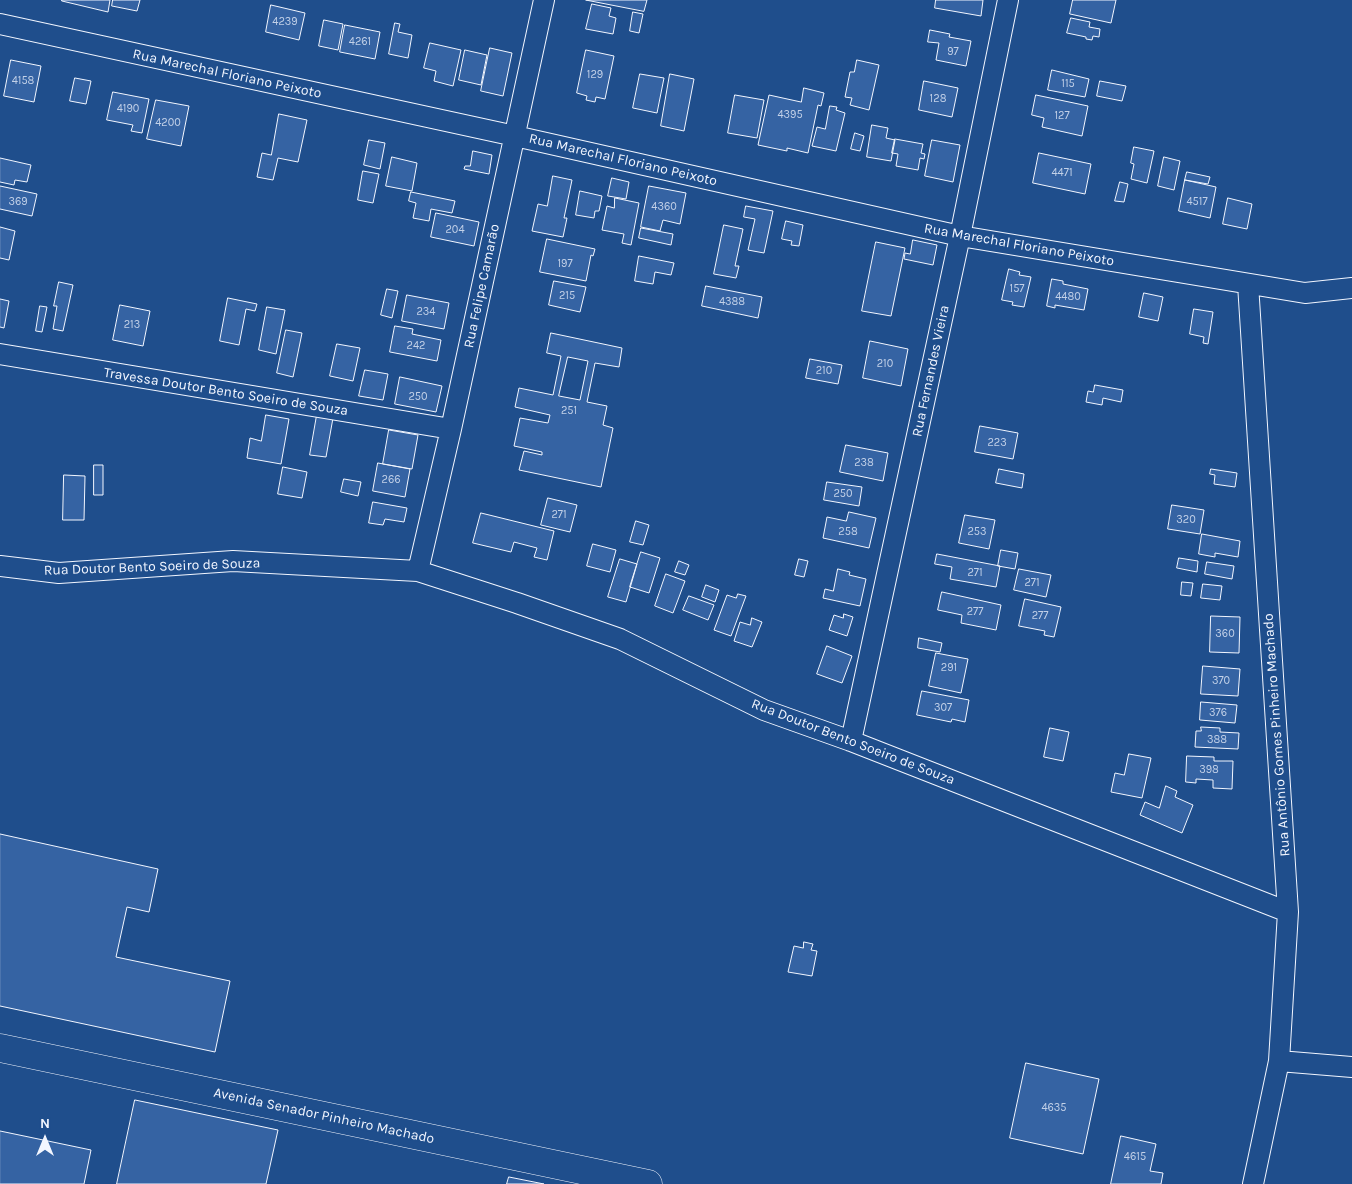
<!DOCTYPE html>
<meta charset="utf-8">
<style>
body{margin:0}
#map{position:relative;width:1352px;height:1184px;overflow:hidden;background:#1f4e8c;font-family:Karla,sans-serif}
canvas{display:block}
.north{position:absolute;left:20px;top:1114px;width:50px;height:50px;-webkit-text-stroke:4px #1f4e8c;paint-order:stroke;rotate:0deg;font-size:14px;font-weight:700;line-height:20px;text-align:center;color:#f2f6ff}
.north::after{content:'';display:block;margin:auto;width:18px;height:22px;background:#f2f6ff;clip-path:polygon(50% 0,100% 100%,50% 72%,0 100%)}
</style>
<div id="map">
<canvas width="1352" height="1184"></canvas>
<div class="north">N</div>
</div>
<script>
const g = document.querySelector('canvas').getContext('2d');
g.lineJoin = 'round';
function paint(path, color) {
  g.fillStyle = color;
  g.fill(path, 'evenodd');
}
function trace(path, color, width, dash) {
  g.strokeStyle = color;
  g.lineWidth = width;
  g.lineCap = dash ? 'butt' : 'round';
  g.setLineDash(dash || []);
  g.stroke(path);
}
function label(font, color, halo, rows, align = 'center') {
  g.font = font + ' Karla,sans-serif';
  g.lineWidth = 4;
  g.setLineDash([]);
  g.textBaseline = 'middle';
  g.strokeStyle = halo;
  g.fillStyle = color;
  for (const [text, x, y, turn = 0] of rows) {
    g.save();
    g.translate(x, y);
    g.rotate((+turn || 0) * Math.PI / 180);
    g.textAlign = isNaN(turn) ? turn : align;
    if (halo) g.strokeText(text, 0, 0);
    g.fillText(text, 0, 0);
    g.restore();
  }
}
const building = new Path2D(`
 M62 0H110L108 12 62 1Z
 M113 0H140L137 11 112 6Z
 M586 0H647L644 11Z
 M936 0H983L981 16 935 8Z
 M1073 0H1116L1111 23 1070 14Z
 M592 4 611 8 609 16 616 18 613 34 586 29Z
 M271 5 305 13 299 40 266 32Z
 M633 12 643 14 639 33 630 31Z
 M1071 18 1090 22 1089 27 1100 29 1099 37 1093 36 1092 40 1086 39V37L1067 33Z
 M324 20 343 24 338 50 319 46Z
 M395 23 400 24 398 32 412 35 408 58 389 54Z
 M345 25 380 32 375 59 340 52Z
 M930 30 950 34 949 37 971 41 966 66 936 60 939 43 928 42Z
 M430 43 461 50 453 86 434 81 436 71 424 68Z
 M490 48 512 53 503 96 481 91Z
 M465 50 487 55 481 85 459 80Z
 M586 50 614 56 605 99 596 97 595 102 586 100 587 96 577 93Z
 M11 60 41 66 34 102 4 96Z
 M857 60 879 65 869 110 850 105 852 98 845 97 850 72H854Z
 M1052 70 1089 79 1085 97 1048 90Z
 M640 74 664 78 657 113 633 108Z
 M670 74 694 79 684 131 661 126Z
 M75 78 91 81 86 104 70 101Z
 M924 81 958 88 952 117 919 110Z
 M1100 81 1126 86 1122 101 1097 96Z
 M804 88 824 93 821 106 818 105 808 153 787 148V151L758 145 769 95 801 102Z
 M113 92 149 99 142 133 131 131 133 125 107 120Z
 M735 95 764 100 757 138 728 133Z
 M1036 95 1088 106 1082 136 1042 127 1044 118 1032 115Z
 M156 100 189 106 181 146 147 139Z
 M830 106 837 107 836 110 845 113 836 151 812 146 817 127 825 129Z
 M279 114 307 120 298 162 278 158 273 180 257 177 262 153 271 155Z
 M872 125 888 128 886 138 895 140 891 161 867 157Z
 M855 133 864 136 860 151 851 149Z
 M895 139 923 144 921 153 925 154 924 159 920 158 918 170 896 166 898 154 892 153Z
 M369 140 385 143 380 169 364 165Z
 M932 140 960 145 953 182 925 176Z
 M1134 147 1154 151 1147 183 1131 179 1134 164 1131 163Z
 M473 151 492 155 489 174 464 169 465 166H470Z
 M1039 153 1091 164 1085 194 1033 183Z
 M392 157 417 163 412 191 386 186Z
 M1164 157 1180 161 1174 190 1158 186Z
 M0 158 31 165 27 182 15 180 14 185 0 182Z
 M363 171 379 174 373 203 358 200Z
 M1187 172 1210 177 1208 184 1185 180Z
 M553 176 572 180 564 218H567L563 237 532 231 538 204 547 206Z
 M612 178 629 182 626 199 608 196Z
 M1185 180 1216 187 1210 218 1179 211Z
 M1120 182 1128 184 1124 202 1115 201Z
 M0 186 37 194 32 216 0 209Z
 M649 186 686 193 680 224 663 220 660 231 641 227Z
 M580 191 602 196 599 211H595L594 218 576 215Z
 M411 192 455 201 452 213 431 209 429 221 413 218 416 203 409 201Z
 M615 198 639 203 631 245 622 243 624 234 602 230 607 206 614 208Z
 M1228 198 1252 204 1247 229 1223 224Z
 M746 206 773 211 764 253 748 250 755 219 744 217Z
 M436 213 479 222 474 246 431 237Z
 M786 221 803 225 799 246 791 245 792 241 782 239Z
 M724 225 743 229 735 266H739L736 278 714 274Z
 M0 227 15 231 9 260 0 258Z
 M641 228 673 234 671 245 639 238Z
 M547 239 595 249 593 256 591 255 586 281 540 272Z
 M913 240 937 245 933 265 904 259 905 253 910 254Z
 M876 242 905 248 891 316 862 311Z
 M639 256 674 263 671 275 655 272 653 284 635 281Z
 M1009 269 1020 272 1019 275 1031 277 1024 307 1012 305 1013 302 1002 300Z
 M1052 279 1063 281V284L1088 289 1084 310 1055 305V308L1047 306Z
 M554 281 586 287 580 312 549 305Z
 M59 282 73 285 63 331 53 329 57 306H54Z
 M706 286 762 297 758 318 702 306Z
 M387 289 398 291 392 318 381 315Z
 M1144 293 1163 297 1158 321 1139 317Z
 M407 295 449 303 444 329 402 321Z
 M228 298 257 304 255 311 246 309 239 345 220 341Z
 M0 299 9 301 4 328 0 327Z
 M120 305 150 311 143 346 113 340Z
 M40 306 47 307 42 332 36 331Z
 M267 307 285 310 276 354 259 350Z
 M1194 309 1213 312 1208 344 1203 343 1204 337 1190 334Z
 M395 326 413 329 412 334 441 340 437 361 390 352Z
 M286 330 302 333 293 377 277 373Z
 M551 333 622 348 619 367 595 363 587 402 607 406 603 425 613 428 601 487 519 470 524 451 542 455V452L514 446 520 418 548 423 550 415 515 407 519 388 553 395 561 356 547 353ZM568 357 588 361 580 400 559 396Z
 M870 341 908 349 901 386 863 378Z
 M337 344 360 348 353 381 330 376Z
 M810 359 842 365 838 384 806 378Z
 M365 370 388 374 383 400 359 396Z
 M400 377 442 386 436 412 395 404Z
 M1095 385 1123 390 1121 402 1103 398 1102 405 1086 402 1088 391 1093 392Z
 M266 415 289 419 281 464 247 458 250 438 261 441Z
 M317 415 333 418 326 457 310 455Z
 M980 426 1018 433 1013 459 975 452Z
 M389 430 418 435 412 469 383 464Z
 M846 445 888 453 883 481 840 472Z
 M378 463 410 469 405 497 373 491Z
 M94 465H103V495H94Z
 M283 467 307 472 302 498 278 494Z
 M999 469 1024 474 1022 488 996 483Z
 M1211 469 1237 473 1235 487 1214 484 1215 475 1210 474Z
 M64 475 85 476 84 520H63Z
 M344 479 361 482 358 496 341 492Z
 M827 482 862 487 859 506 824 500Z
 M548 498 577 505 570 532 541 525Z
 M373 502 407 508 404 522 385 519 383 525 369 523Z
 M1172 505 1204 510 1200 534 1168 529Z
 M849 512 876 518 869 548 823 538 827 517 846 521Z
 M481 513 554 531 547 560 534 557 537 548 514 542 511 552 473 543Z
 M965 515 995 520 989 549 959 543Z
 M636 521 649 525 643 545 630 542Z
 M1202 534 1240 541 1238 557 1215 553V557L1199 554Z
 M593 544 616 550 610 572 587 566Z
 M1001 550 1018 553 1015 569 998 566Z
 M641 552 660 558 649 593 630 587Z
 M937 554 1000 566 996 587 950 579 952 567 935 564Z
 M1179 558 1198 561 1197 572 1177 568Z
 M620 559 637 564 626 602 608 597Z
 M799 559 808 561 804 577 795 575Z
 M679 561 689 565 685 575 675 572Z
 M1207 562 1234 566 1232 579 1205 574Z
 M838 569 850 572 849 575 866 579 860 606 823 598 825 589 833 591Z
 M1019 569 1051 575 1046 597 1014 590Z
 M666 574 685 581 673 613 655 606Z
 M1182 582 1193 583 1191 596 1181 595Z
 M1203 584 1222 586 1220 600 1201 598Z
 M706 585 719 590 715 602 702 597Z
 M942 592 1001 605 996 630 961 623 962 615 938 610Z
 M738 594 746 596 731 636 714 630 727 595 736 598Z
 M689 596 714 605 708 620 683 610Z
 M1025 599 1061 607 1054 637 1044 635 1045 631 1019 626Z
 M844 614 853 617 847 636 829 630 834 615 843 618Z
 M1211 616 1240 617 1239 653 1210 652Z
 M752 618 762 622 752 647 734 641 740 622 750 625Z
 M919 638 942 643 940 652 918 648Z
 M827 646 852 656 842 683 817 674Z
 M936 653 968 659 961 693 929 686Z
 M1203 666 1240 669 1238 696 1201 694Z
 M922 691 969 700 965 722 952 719 951 722 917 715Z
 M1201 702 1237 705 1235 723 1200 720Z
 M1201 727 1220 728V732L1239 733 1238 749 1195 747 1196 731H1201Z
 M1050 728 1069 732 1063 761 1044 757Z
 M1129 754 1151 758 1142 798 1111 792 1115 773 1124 775Z
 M1187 756 1214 757V761H1233L1232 789 1213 788V780L1196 779V783L1186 782Z
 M1166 786 1177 791 1175 797 1193 805 1182 833 1140 815 1145 802 1159 808Z
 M0 834 158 869 149 912 127 907 116 957 230 981 215 1052 0 1006Z
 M804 942 813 944 811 950 817 951 812 976 788 972 794 946 803 948Z
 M1026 1063 1099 1079 1083 1154 1010 1138Z
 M135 1100 278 1130 266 1184H117Z
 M0 1131 91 1150 84 1184H0Z
 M1121 1136 1156 1144 1150 1171 1163 1173 1161 1184H1111Z
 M509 1177 544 1184H507Z`);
const street = new Path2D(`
 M0 24 515 136 960 236 1305 293 1352 288
 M1248 284 1288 912 1279 1061 1253 1184
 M0 354 451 429
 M0 566 59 573 233 561 418 571 517 603 620 639 764 710 851 741 1288 912
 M418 571 451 429 544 0
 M851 741 960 236 1008 0
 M1279 1061 1352 1067`);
const secondary = new Path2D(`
 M0 1048 648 1184`);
const numberNames = [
 ["4239",285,22],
 ["4261",360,42],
 ["97",953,52],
 ["129",595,75],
 ["4158",23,81],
 ["115",1068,84],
 ["128",938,99],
 ["4190",128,109],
 ["4395",790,115],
 ["127",1062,116],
 ["4200",168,123],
 ["4471",1062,173],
 ["369",18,202],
 ["4517",1197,202],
 ["4360",664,207],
 ["204",455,230],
 ["197",565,264],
 ["157",1017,289],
 ["215",567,296],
 ["4480",1068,297],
 ["4388",732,302],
 ["234",426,312],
 ["213",132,325],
 ["242",416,346],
 ["210",885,364],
 ["210",824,371],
 ["250",418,397],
 ["251",569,411],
 ["223",997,443],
 ["238",864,463],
 ["266",391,480],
 ["250",843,494],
 ["271",559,515],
 ["320",1186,520],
 ["258",848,532],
 ["253",977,532],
 ["271",975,573],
 ["271",1032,583],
 ["277",975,612],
 ["277",1040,616],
 ["360",1225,634],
 ["291",949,668],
 ["370",1221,681],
 ["307",943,708],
 ["376",1218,713],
 ["388",1217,740],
 ["398",1209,770],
 ["4635",1054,1108],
 ["4615",1135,1157]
];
const streetNames = [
 ["Rua Marechal Floriano Peixoto",227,74,12],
 ["Rua Marechal Floriano Peixoto",623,160,13],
 ["Rua Marechal Floriano Peixoto",1019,245,10],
 ["Rua Felipe Camarão",482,286,-78],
 ["Rua Fernandes Vieira",931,371,-78],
 ["Travessa Doutor Bento Soeiro de Souza",226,392,9],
 ["Rua Doutor Bento Soeiro de Souza",152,567,-2],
 ["Rua Antônio Gomes Pinheiro Machado",1277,735,-94],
 ["Rua Doutor Bento Soeiro de Souza",853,742,21],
 ["Avenida Senador Pinheiro Machado",324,1116,12]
];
paint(building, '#3563a3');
trace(building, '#f2f6ff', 1);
trace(street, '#f2f6ff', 22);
trace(secondary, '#f2f6ff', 29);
trace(street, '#1f4e8c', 20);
trace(secondary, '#1f4e8c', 28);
label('11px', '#c3d1e8', null, numberNames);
label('14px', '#f2f6ff', '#1f4e8c', streetNames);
</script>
